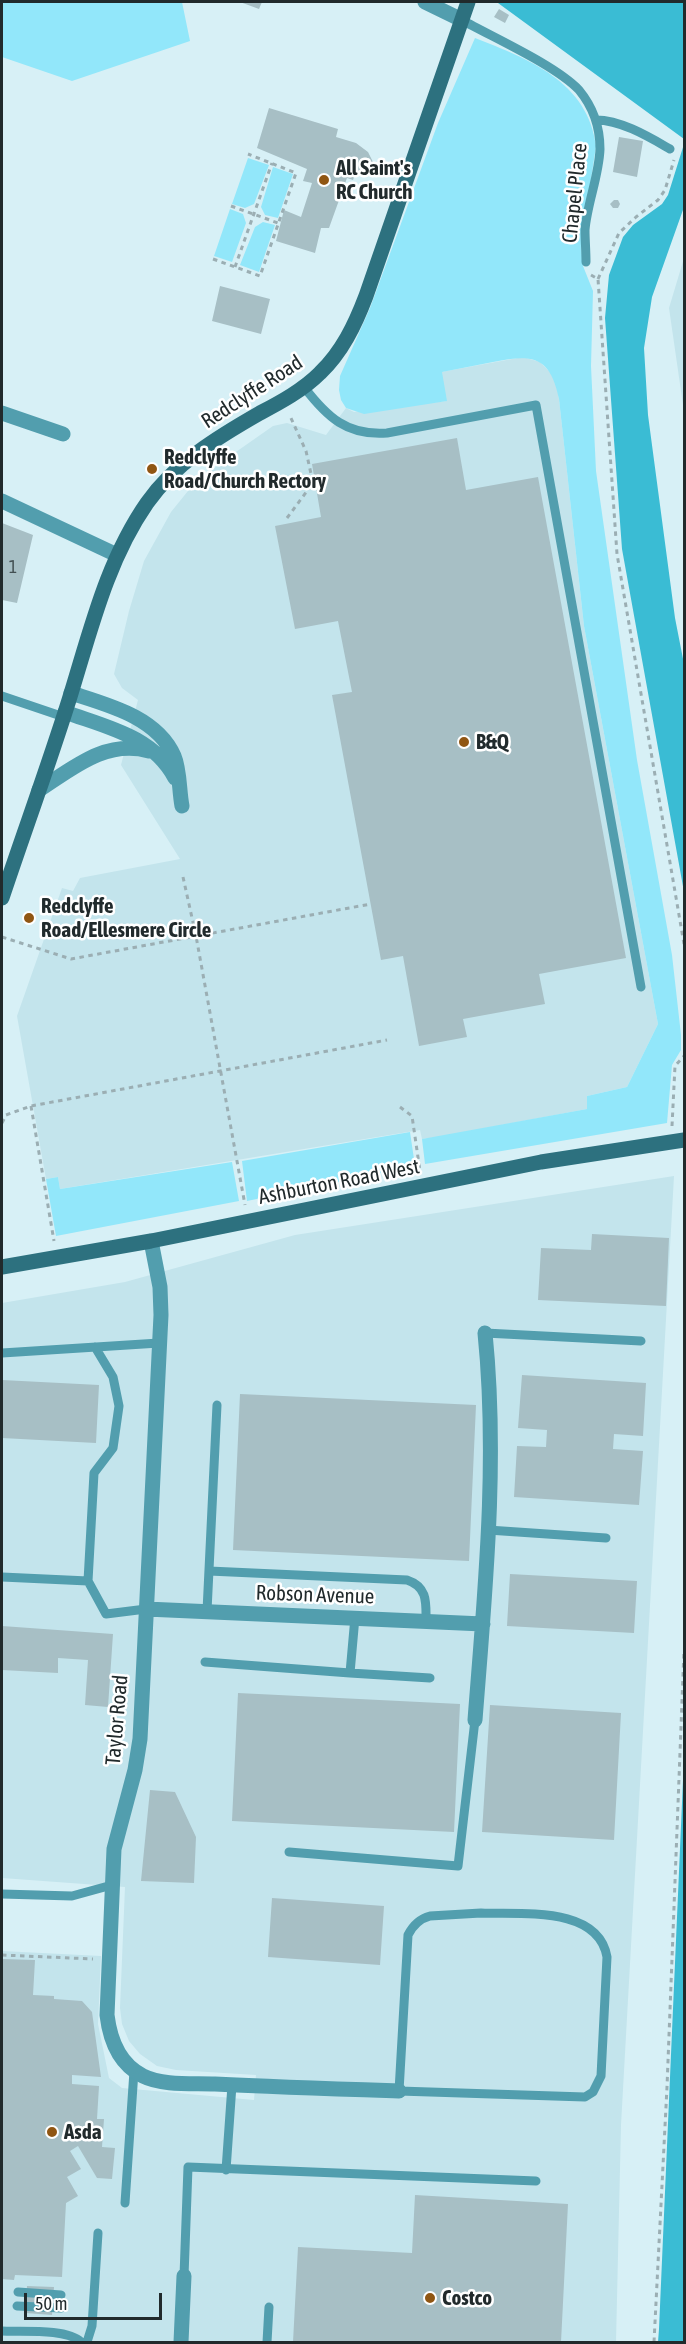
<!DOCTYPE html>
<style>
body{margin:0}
#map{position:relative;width:686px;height:2344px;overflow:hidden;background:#d7f0f6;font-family:"Asap Condensed",sans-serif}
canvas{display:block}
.frame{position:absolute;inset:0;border:3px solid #212a2c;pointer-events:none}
.scale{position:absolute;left:24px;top:2293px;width:138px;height:27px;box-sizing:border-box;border:3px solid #212a2c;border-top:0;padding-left:8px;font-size:18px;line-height:21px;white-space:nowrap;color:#212a2c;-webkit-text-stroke:4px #fff;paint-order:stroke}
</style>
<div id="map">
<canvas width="686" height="2344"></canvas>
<div class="frame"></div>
<div class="scale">50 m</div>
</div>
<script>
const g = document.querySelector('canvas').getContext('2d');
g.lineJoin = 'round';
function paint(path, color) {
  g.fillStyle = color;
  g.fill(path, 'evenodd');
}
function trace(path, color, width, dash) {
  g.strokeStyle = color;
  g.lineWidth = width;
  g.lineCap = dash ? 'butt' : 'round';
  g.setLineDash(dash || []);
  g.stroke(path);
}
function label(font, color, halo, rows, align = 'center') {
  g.font = font + ' "Asap Condensed",sans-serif';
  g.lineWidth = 5;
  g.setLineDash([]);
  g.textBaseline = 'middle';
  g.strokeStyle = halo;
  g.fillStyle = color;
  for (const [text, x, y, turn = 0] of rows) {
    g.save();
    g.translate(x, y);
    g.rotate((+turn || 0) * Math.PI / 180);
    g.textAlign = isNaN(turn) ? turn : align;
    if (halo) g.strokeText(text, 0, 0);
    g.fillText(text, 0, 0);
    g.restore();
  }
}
const built = new Path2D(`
 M684 258V412L669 308Z
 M523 357 540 362 551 373 556 381 559 399 584 626 658 1024 627 1087 587 1096V1109L438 1137 422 1139 420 1130 60 1189 58 1177 46 1179 17 1016 62 888 73 891 80 878 180 859 121 765 138 700 122 688 114 674 129 611 144 561 171 512 192 486 223 461 273 426 287 423 326 435 346 408 354 412 446 401 441 372Z
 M674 1176 621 2125 616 2342H2V1951L101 1956 98 2024 109 2078 122 2088 254 2100 256 2075 176 2070 157 2066 140 2054 129 2041 122 2024 120 2008 125 1887 2 1878V1303L125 1282 295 1235Z`);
const green = new Path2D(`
 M2 2H182L190 41 72 81 2 57Z
 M475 38C529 59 588 82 596 146L581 246 583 266 593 291 591 366 596 471 637 760 672 955 681 1035V1050L672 1065 667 1123 425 1164 422 1139 587 1109V1096L627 1087 658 1024 584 626 559 399C550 356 533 354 493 362 476 365 459 369 442 372L447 401 364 414 346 408 341 400 339 390 340 376 370 308 438 123Z
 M248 158 269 165 254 204 245 208 232 204Z
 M273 167 293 174 278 218 265 215 261 207Z
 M230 209 243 214 246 223 232 262 214 256Z
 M263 222 275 225 259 272 240 265 255 227Z
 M410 1132 415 1166 247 1201 242 1161Z
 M232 1162 239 1201 56 1236 46 1179 58 1177 60 1189Z`);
const water = new Path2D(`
 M494 2H684V139L498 3Z
 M684 144V207L652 297 644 348 648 415 675 618 684 664V892L622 549 605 318 609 275 623 237 633 225 662 204 668 195Z
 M684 1757V2342H658L659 2329Z`);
const building = new Path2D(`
 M240 2H262L259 9Z
 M499 9 509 15 505 23 494 17Z
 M269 108 338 129 336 137 356 143 368 152 373 162 364 173 356 172 353 180 347 178 329 228H321L315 253 276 241 284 210 301 217 312 183 303 181 307 169 257 148Z
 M619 137 643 141 637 177 613 172Z
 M614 200H618L620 204 618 208H613L610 204Z
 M220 286 270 299 261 334 212 321Z
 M457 438 466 490 538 477 626 958 539 974 545 1004 463 1019 467 1037 419 1046 403 956 381 960 332 695 352 692 338 621 295 629 275 526 321 517 312 464Z
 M2 523 33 535 17 603 2 600Z
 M592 1234 669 1238 666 1306 538 1300 541 1248 591 1250Z
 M522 1375 646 1383 643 1436 614 1434 613 1449 643 1451 639 1505 514 1497 517 1446 546 1447 547 1430 518 1428Z
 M2 1380 99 1385 96 1443 2 1438Z
 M240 1394 476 1405 469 1561 233 1550Z
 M510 1574 637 1581 634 1633 507 1626Z
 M2 1626 113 1634 108 1707 85 1705 88 1660 58 1658V1673L2 1670Z
 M238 1693 460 1704 454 1832 232 1821Z
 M490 1705 621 1713 614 1840 482 1832Z
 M150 1790 175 1792 196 1837 194 1883 141 1881Z
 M272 1898 384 1906 380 1965 268 1957Z
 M2 1959 35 1960 33 1995 54 1996V1999L82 2001 92 2012 101 2077 72 2075V2084L99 2086 97 2119H104L102 2147 115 2148 112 2179 97 2178 78 2146 70 2151 81 2169 67 2177 78 2196 66 2203 62 2277 15 2275 14 2280 2 2279Z
 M415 2195 568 2204 561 2342H293L298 2247 412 2253Z
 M27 2286 54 2287 52 2315 26 2313Z`);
const path = new Path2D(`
 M231 206 278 223
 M213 259 260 276 296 173 248 154
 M235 267 272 163
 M591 275 598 279 617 554 684 944
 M598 279 619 233 636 217 658 200 665 190 674 160
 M287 518 313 483 306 451 290 416
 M183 877 196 936 245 1205
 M2 937 71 959 371 904
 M31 1106 54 1241
 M400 1107 412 1116 420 1171
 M2 1123 6 1115 31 1106 387 1040
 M672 1126 675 1066 684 1056
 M2 1955 93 1959
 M654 2342 667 2087 684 1650`);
const service = new Path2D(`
 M462 20C494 38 555 65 579 90 593 107 600 128 600 149 599 176 587 204 585 230 585 240 586 251 586 262
 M596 120C621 120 649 137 670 149
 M304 387C327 417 347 436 387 433L536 405 641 987
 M2 696 64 717
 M485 1333 641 1341
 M2 1353 159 1343
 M488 1530 606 1538
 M209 1571 407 1580C428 1587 426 1603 426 1621
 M2 1577 88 1581 94 1473 113 1448 119 1406 113 1377 95 1347
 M88 1581 106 1614 146 1609
 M207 1611 217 1405
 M205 1662 350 1673 355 1617
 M350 1673 430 1678
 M289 1852 458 1866 475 1720
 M2 1894 72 1896 112 1885
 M481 1913C520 1915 598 1905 607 1957L601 2076 593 2092 585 2097 399 2091 408 1935C413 1925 419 1919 430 1916Z
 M226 2170 232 2085
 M125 2203 134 2071
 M184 2276 188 2167 536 2181
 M18 2292 61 2295
 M17 2306 61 2308
 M2 2331C21 2332 67 2328 81 2342
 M87 2342 92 2326 98 2233
 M267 2342 269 2307`);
const minor = new Path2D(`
 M425 2 462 20
 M2 413 63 434
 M2 501 117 555
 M71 693C108 705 157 717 174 756 180 770 179 791 182 806
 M65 712C106 727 153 736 175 778
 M39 790C73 768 106 739 149 751
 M151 1241 160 1287 161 1315 140 1739 135 1770 114 1849 107 2015C110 2040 119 2064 143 2076 163 2086 193 2083 215 2084 276 2087 338 2089 399 2091
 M146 1609 483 1624
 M475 1720C485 1591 498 1462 485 1333
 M181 2342 184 2276`);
const secondary = new Path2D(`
 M2 898C24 832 48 767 69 700 90 633 106 562 147 503 175 463 218 437 260 413 281 402 303 390 320 373 342 352 355 325 366 296L468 2
 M2 1267 151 1241 541 1162 684 1140`);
const markers = [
 [324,180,6,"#905613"],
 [152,469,6,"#905613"],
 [464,742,6,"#905613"],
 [29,918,6,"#905613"],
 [52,2132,6,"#905613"],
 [430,2298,6,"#905613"]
];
const numberNames = [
 ["1",13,567]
];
const poiNames = [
 ["All Saint's",336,168],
 ["RC Church",336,192],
 ["Redclyffe",164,457],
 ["Road/Church Rectory",164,481],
 ["B&Q",476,742],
 ["Redclyffe",41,906],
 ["Road/Ellesmere Circle",41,930],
 ["Asda",64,2132],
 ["Costco",442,2298]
];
const streetNames = [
 ["Chapel Place",575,193,-84],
 ["Redclyffe Road",252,392,-33],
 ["Ashburton Road West",339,1182,-11],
 ["Robson Avenue",315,1595,2],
 ["Taylor Road",117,1720,-85]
];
paint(built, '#c3e4ec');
paint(green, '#92e7fa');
paint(water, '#3abcd4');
paint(building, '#a7bfc5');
trace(path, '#9baeb3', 3, [4.5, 4.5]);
trace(service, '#529eae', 9);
trace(minor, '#529eae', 15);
trace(secondary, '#2d717f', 15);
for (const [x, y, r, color] of markers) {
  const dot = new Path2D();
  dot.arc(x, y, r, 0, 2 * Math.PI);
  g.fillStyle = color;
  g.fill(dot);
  trace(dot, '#fff', 2);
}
label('18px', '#424f52', null, numberNames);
label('bold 21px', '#212a2c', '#fff', poiNames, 'left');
label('21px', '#212a2c', '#fff', streetNames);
</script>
